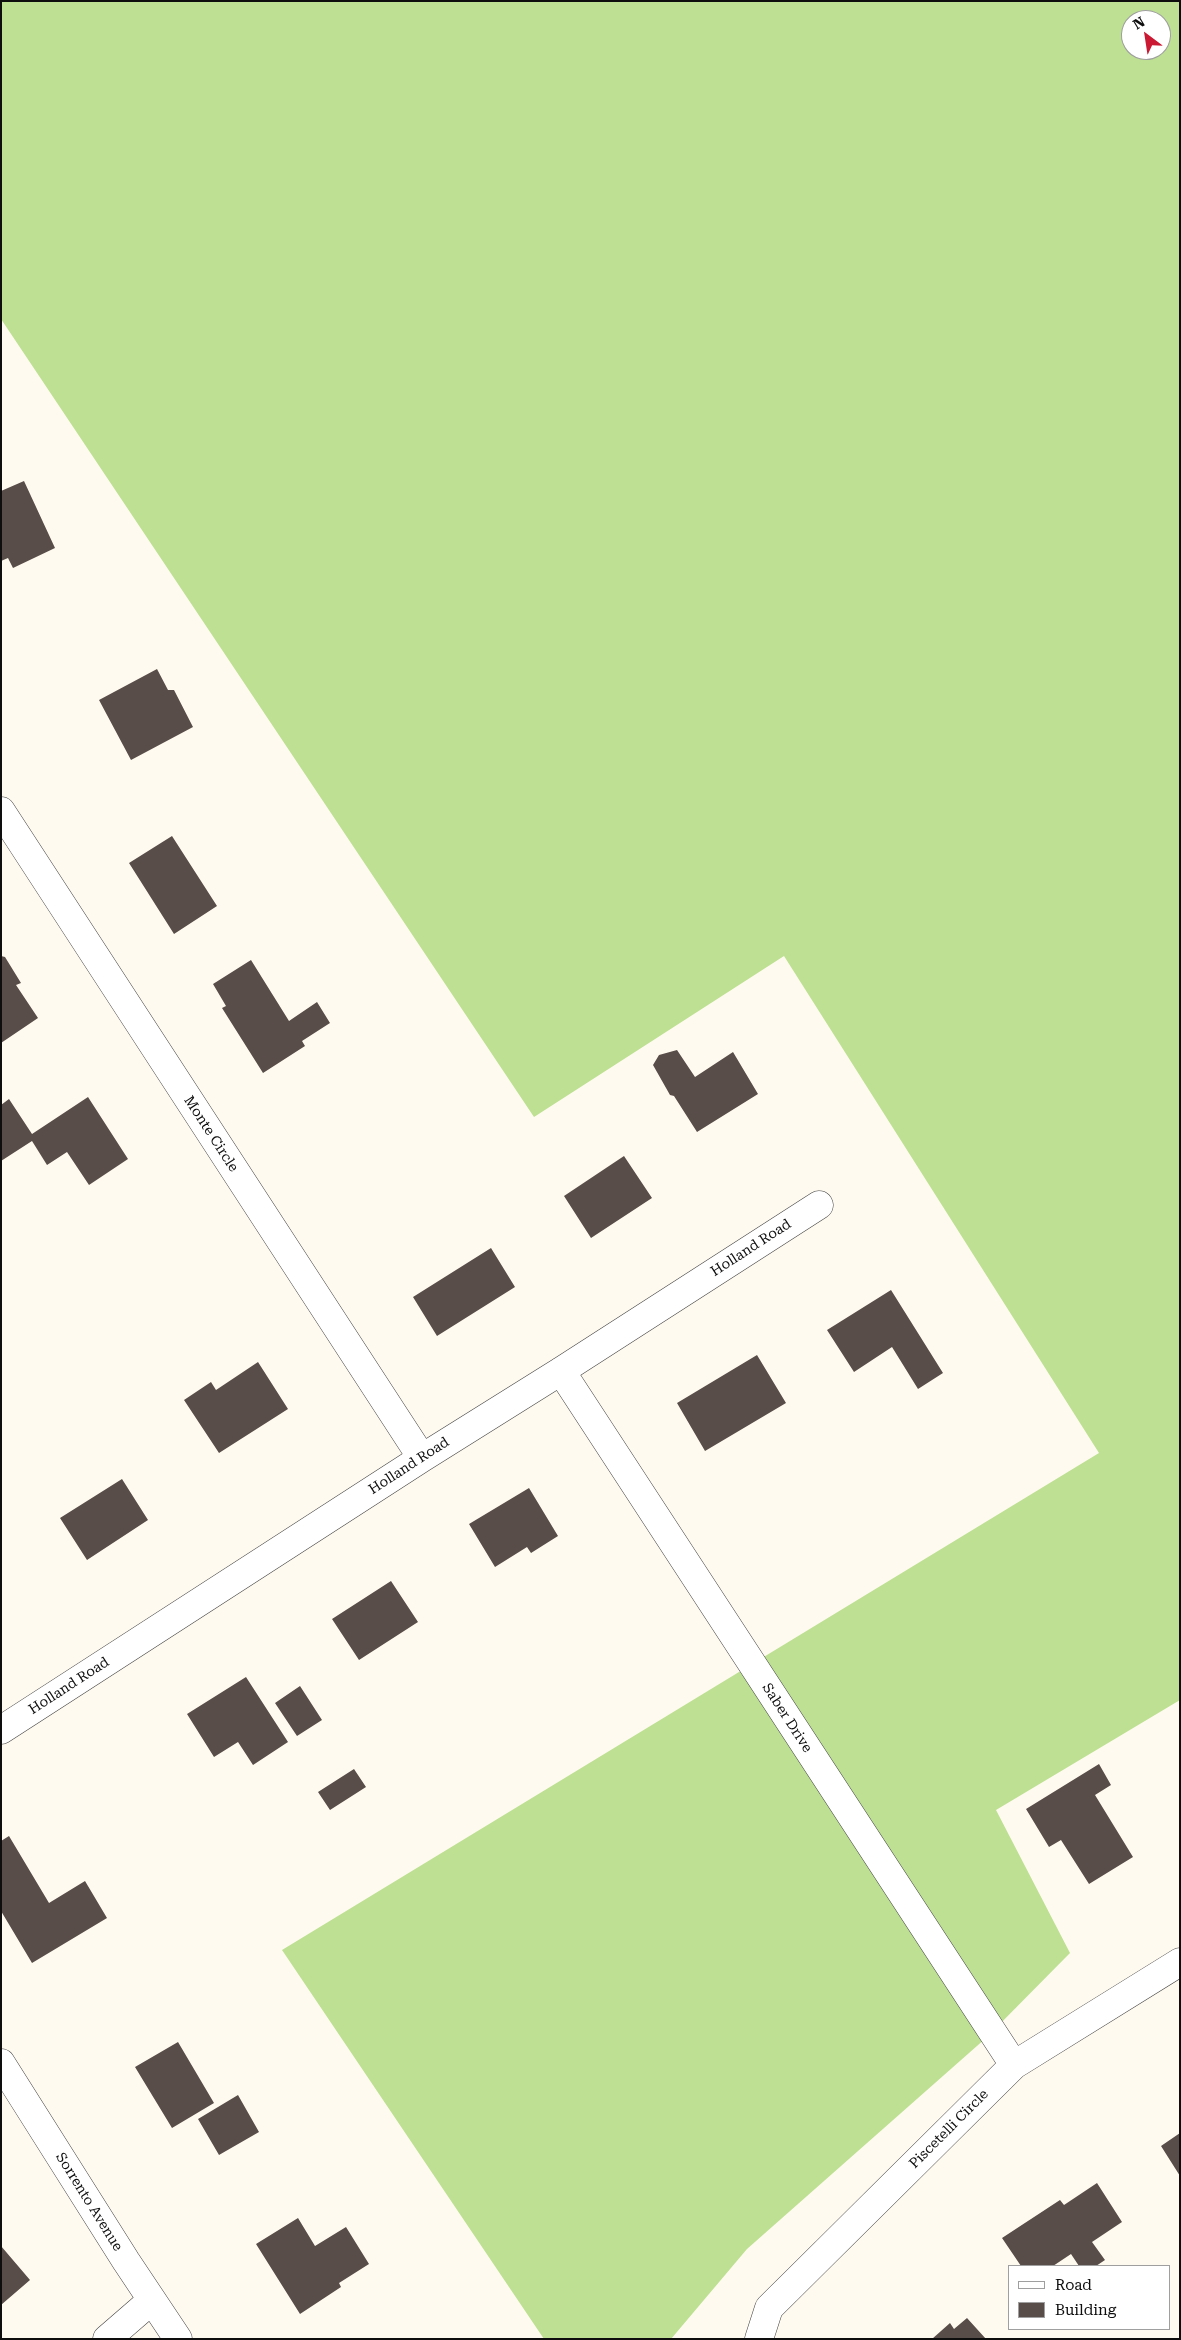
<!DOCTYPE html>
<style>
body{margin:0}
#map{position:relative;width:1181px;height:2340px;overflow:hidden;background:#fffaef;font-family:"Roboto Serif",serif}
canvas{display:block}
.frame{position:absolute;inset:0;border:2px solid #0e0e0e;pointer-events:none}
.legend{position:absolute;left:1008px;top:2265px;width:162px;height:65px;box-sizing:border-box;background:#fff;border:1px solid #9f9f9f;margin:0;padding:6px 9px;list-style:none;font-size:15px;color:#0e0e0e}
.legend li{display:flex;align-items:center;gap:10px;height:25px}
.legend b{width:25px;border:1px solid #9f9f9f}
.north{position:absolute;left:1121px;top:10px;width:50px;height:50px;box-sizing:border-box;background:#fff;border:1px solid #9f9f9f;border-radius:50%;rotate:329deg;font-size:14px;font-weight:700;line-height:20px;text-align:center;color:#0e0e0e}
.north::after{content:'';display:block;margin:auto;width:18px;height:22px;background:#cb1933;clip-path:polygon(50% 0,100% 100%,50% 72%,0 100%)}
</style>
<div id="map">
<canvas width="1181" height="2340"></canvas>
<div class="frame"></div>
<ul class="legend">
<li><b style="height:6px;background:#fff"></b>Road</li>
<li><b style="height:14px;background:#584d49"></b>Building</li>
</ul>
<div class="north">N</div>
</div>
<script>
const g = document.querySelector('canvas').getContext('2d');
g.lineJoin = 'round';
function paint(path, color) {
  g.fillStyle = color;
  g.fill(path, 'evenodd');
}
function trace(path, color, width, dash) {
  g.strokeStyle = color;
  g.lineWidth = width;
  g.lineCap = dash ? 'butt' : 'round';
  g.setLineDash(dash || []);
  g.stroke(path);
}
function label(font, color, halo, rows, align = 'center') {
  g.font = font + ' "Roboto Serif",serif';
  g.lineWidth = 5;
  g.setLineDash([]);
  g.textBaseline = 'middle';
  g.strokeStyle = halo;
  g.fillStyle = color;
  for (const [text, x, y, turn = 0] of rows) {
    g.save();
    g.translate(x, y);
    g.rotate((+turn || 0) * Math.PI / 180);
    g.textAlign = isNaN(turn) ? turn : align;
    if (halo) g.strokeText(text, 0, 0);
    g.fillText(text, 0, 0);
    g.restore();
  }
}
const forest = new Path2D(`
 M1 1H1180V1700L996 1810 1070 1953 986 2038 747 2249 671 2339H544L282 1950 1099 1453 784 956 534 1117 1 319ZM1131 20H1161V50H1131Z`);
const building = new Path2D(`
 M24 481 55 548 13 568 8 558 1 561V491Z
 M157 669 168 690H174L193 727 131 760 99 700Z
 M172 836 217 906 174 934 129 863Z
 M1 956 5 957 21 983 16 985 38 1018 1 1043Z
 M251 960 289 1021 317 1002 330 1023 302 1041 305 1046 263 1073 222 1008 226 1006 213 984Z
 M677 1050 695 1077 733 1052 758 1094 697 1132 674 1096 670 1095 653 1065 659 1055Z
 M88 1097 128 1159 89 1185 67 1152 47 1165 32 1141 1 1161V1105L9 1099 32 1134Z
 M624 1156 652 1198 591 1238 564 1196Z
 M491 1248 515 1287 437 1336 413 1297Z
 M891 1290 943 1373 918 1389 892 1347 854 1372 827 1330Z
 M757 1355 786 1403 705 1451 677 1403Z
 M258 1362 288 1409 219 1453 184 1400 211 1382 216 1390Z
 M122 1479 148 1520 87 1560 60 1518Z
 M529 1488 558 1536 531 1553 527 1547 495 1567 469 1524Z
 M391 1581 418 1622 359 1660 332 1619Z
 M246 1677 288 1742 253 1765 238 1742 214 1757 187 1714Z
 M300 1686 322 1720 297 1736 275 1703Z
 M1099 1764 1111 1785 1095 1795 1133 1857 1089 1884 1061 1840 1049 1847 1026 1809Z
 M354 1769 366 1787 330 1810 318 1792Z
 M9 1836 49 1903 85 1881 107 1918 32 1963 1 1911V1841Z
 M178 2042 214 2103 172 2128 135 2067Z
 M238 2095 259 2132 219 2155 198 2119Z
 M1180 2133V2176L1161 2146Z
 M1097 2183 1122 2222 1092 2242 1105 2260 1096 2266H1079L1071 2254 1053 2266H1021L1002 2238 1060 2200 1064 2205Z
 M298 2218 315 2246 346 2227 369 2264 339 2283 341 2287 300 2314 256 2244Z
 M1 2246 30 2280 1 2305Z
 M967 2318 986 2339H932L950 2323 954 2329Z`);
const minor = new Path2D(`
 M1 811 422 1458
 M561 1371 1014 2065
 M1 1730 422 1458 561 1371 819 1205
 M1 2063 126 2261 178 2339
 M107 2339 152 2300
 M759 2339 769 2308 1014 2065 1180 1962`);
const streetNames = [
 ["Monte Circle",211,1134,57],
 ["Holland Road",751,1248,-33],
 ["Holland Road",409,1466,-33],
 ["Holland Road",69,1686,-33],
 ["Saber Drive",787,1718,57],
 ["Piscetelli Circle",949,2129,-45],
 ["Sorrento Avenue",89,2202,58]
];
paint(forest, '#bde092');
paint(building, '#584d49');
trace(minor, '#414141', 29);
trace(minor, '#fff', 28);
label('14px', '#0e0e0e', '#fff', streetNames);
</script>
